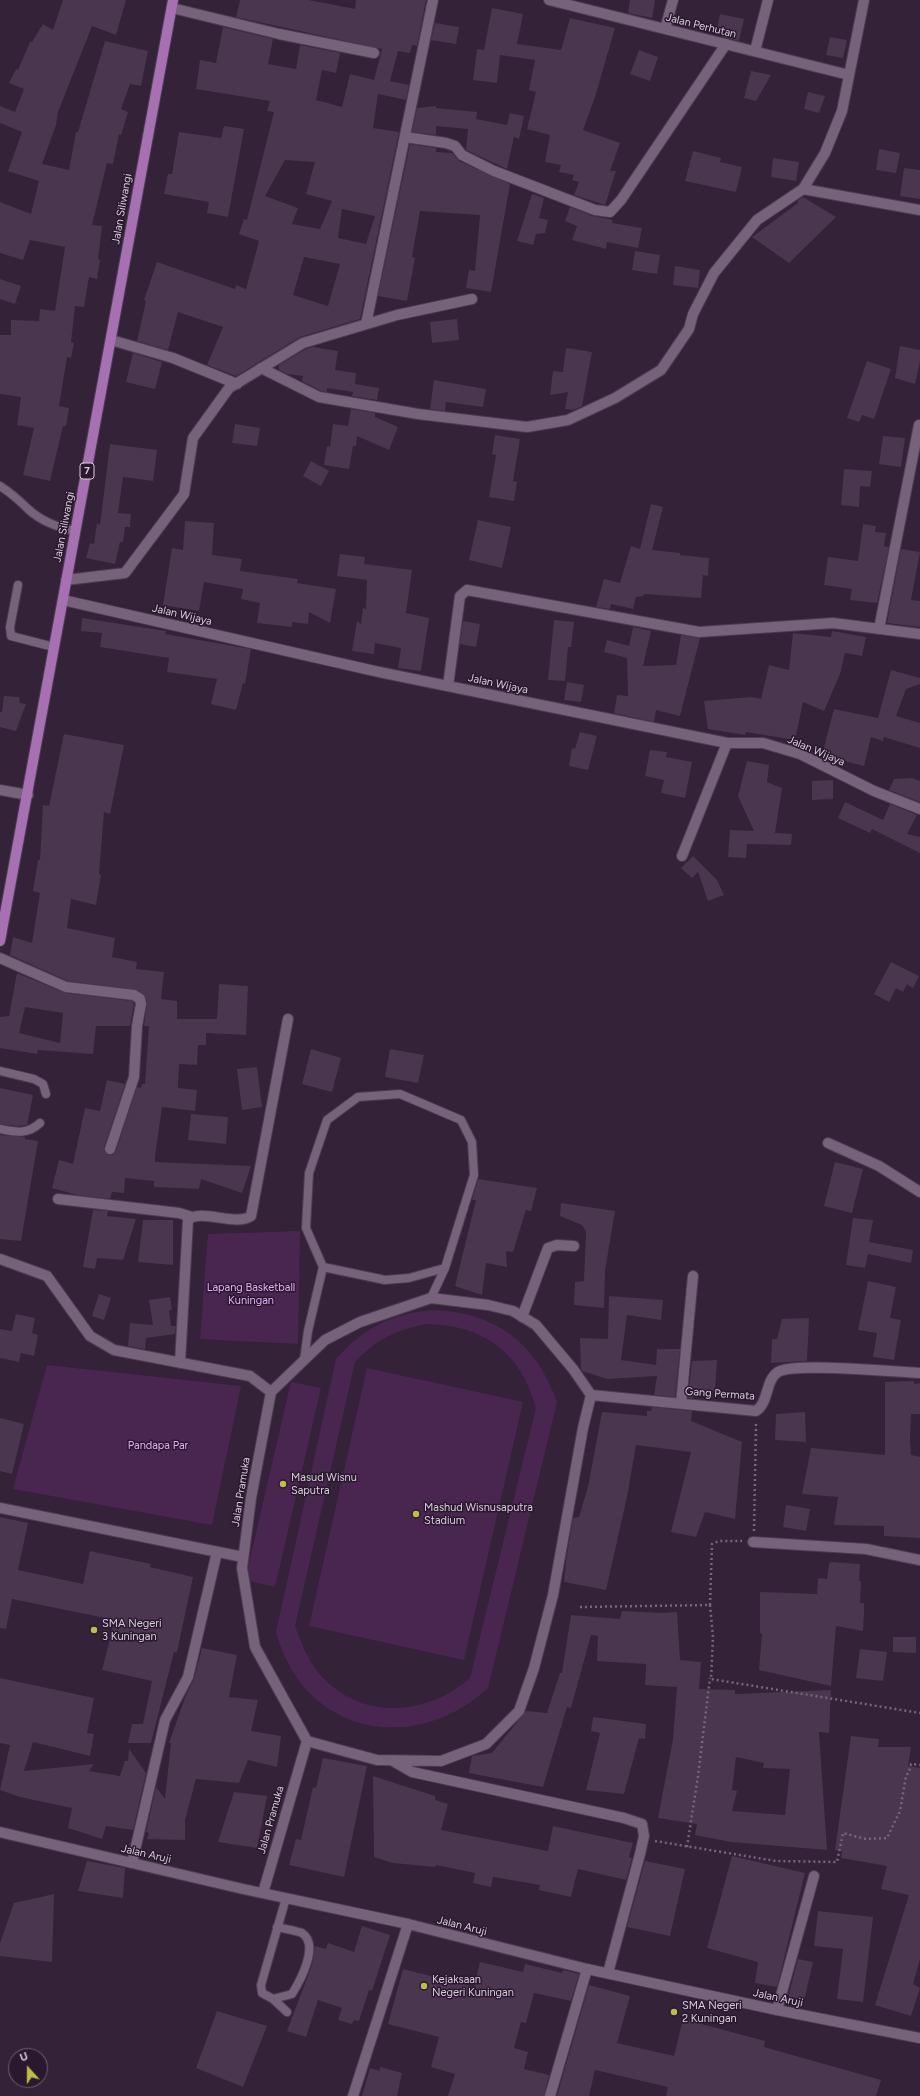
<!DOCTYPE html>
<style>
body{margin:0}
#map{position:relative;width:920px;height:2096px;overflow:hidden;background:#342239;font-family:Figtree,sans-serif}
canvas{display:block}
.north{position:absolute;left:8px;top:2048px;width:40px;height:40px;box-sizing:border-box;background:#2a182f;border:1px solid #706074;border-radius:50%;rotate:339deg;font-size:11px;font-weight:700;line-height:16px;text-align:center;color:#d8cddb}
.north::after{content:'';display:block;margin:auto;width:14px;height:18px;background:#bebe42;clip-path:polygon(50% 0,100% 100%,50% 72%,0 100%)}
</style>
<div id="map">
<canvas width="920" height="2096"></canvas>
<div class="north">U</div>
</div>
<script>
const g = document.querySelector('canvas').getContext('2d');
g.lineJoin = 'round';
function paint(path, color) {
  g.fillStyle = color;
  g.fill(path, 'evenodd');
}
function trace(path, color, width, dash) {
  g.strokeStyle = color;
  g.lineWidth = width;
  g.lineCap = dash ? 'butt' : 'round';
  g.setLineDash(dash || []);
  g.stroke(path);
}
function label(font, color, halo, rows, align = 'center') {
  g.font = font + ' Figtree,sans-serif';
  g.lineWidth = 3;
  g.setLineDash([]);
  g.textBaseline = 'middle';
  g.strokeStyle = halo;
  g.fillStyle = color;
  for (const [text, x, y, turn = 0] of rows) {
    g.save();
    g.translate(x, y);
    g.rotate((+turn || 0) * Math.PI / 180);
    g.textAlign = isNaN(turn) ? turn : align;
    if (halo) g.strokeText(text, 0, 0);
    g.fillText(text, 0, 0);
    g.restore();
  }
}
const green = new Path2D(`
 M300 1231 298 1344 200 1339 208 1234Z
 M432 1310C495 1312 536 1342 557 1402L488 1688C413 1757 303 1734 276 1632L336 1359C364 1328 390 1314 432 1310ZM427 1324C484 1325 521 1353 536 1408L470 1678C426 1717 358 1721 318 1672 307 1658 301 1642 295 1626L355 1362C375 1340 398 1329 427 1324Z
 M47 1365 241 1386 212 1525 13 1489Z
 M367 1368 523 1402 464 1660 309 1626Z
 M291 1382 321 1388 275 1587 245 1580Z`);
const building = new Path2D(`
 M63 0H126L116 35 92 26 58 112 56 125 42 164 69 170 76 132H78L105 41 148 51 141 86 130 84 121 109 128 112 121 135 119 134 113 164 107 163 92 225 102 226 98 259 100 260 97 279 89 277 84 307 75 306 71 342 74 343 71 358 67 357 59 406 69 408 66 426H63L50 481 23 475 34 428 17 425 21 397 0 394V335H11V320L39 321 40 309 55 311 65 247 30 240 23 260 0 253V202L31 214 39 181 8 171 22 132 0 123V106L15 112 24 89 9 83 16 69 18 70 30 42H32L43 24 53 30Z
 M240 0H309L355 9 356 0H426L417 46 412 45 410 53 398 51 390 81 409 85 406 100 378 94 373 128 399 132 360 319 300 337 236 376 207 365 223 327 178 312 168 350 137 341 146 301 144 300 157 262 235 289 236 285 246 289 259 241 239 234 244 219 247 220 274 112 267 111 270 101 196 89 200 60 216 63 223 27 273 39 268 64 296 69 300 45 340 53 336 73 322 70 316 100 342 107 350 74 374 80 382 49 236 17ZM285 160 315 162 306 194 332 201 320 229 292 224 298 208 265 196ZM342 209 375 216 366 244 338 238ZM304 257 340 264 328 306 293 295Z
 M630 0H655L652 18 628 13Z
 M492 8 523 14 517 44 561 50 570 18 615 28 595 97 583 130 620 143 610 171H616L605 205 574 195 579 182 572 180 574 175 559 172 561 165 545 162 550 135 527 129 536 92 529 90 535 60 500 55 497 83 473 80 477 49 484 50Z
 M720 14 744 19 739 41 722 37 724 30 717 29Z
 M435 23 459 27 456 44 431 40Z
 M830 37 847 40 843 58 826 55Z
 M639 50 658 57 650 81 630 74Z
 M751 71 771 75 756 101 744 98Z
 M808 92 825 96 819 113 804 109Z
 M436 106V108L477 112 476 119 507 125 510 113 524 116 519 139 514 137 507 169 466 150 468 129 436 126V135L412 132 417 108Z
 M224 126 244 129 228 217 207 213 209 202 164 194 168 174H172L179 132 221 138Z
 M410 144 436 148V152L452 153 459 161 510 184 491 292 466 288 469 270 475 271 480 215 420 211 412 257 415 258 407 301 378 296Z
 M879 149 900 153 896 173 876 170Z
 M693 151 721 158 720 162 742 167 736 192 685 181Z
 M773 158 799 162 796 181 771 177Z
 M904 168 920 170V199L900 196Z
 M532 194 544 198 539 218 548 220 545 233 536 234 533 245 517 241Z
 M803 197 836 217 789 263 752 237 798 203V200Z
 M570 207 593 216 613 220 612 223 642 228 638 248 607 242 606 249 572 240 577 226 565 221Z
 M635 251 660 255 657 274 632 270Z
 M675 266 700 270 698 288 673 285Z
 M0 279 21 286 15 304 0 299Z
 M457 319 459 340 432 343 430 322Z
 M900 346 920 350V361L915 384 895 378Z
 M313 347 338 351 335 370 356 373 355 384 379 388 377 400 352 396 353 392 327 388V392L321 391 302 381 303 376 287 374 279 370V365L306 349Z
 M566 348 592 352 582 406 573 410 565 409 568 392 550 395 553 371 563 372Z
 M133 353 162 362 155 389 126 382Z
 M867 361 891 369 874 419 862 415 859 422 847 418Z
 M434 380 486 389 483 407 446 402 445 411 430 409Z
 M351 409 375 413V417L398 427 389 450 357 436 356 446H353L349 469 324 465 327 446 330 447 333 424 348 426Z
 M235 424 260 428 257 446 232 443Z
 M495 435 520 439 513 481 517 482 514 501 489 497 496 455 492 454Z
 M883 436 905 438 901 467 879 464Z
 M110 444 157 450 153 481 123 477 118 513 131 514 130 527H125L123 542H120L115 564 86 558 90 543 94 544 97 523 100 525Z
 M311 461 329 471 321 486 303 476Z
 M844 469 872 471 870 487 860 486 859 507 841 505Z
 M651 504 663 507 652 550 680 553V555L709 558 708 576 703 575 701 598 644 594 643 596 636 597 633 609 611 604 610 609 596 607 604 579 620 583 631 546 640 549Z
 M478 520 511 527 502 568 469 560Z
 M185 521 214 523 212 555 242 559 240 571 298 579 297 583 336 589 330 623 309 612 308 624 292 622V627L257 623 260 603 241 599 243 589 204 582 199 611 163 605 172 548 183 550Z
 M863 524 876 526 875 532 886 533 884 546 889 547 877 603 850 600 852 589 824 585 828 557 858 561Z
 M901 549 920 552 911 600 920 601V627L887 623Z
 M340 554 365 557 364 564 412 570 406 613 429 618 421 671 398 668 401 648 375 643 374 654 352 651 357 621 361 624 363 608 366 609 367 580 337 576Z
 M82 618 166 631 165 634 251 649 245 684 243 683 236 710 211 704 217 679 167 672 169 658 100 647 102 633 81 631Z
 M554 620 574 622 571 647H568L565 681 548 680Z
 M463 621 480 624 476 647 460 644Z
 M633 627 651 631 643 666 676 665 681 635 700 638 680 716 656 710 654 722 614 713 617 695 628 696 627 658 604 652 607 640 629 646Z
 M832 631 866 637 862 656 845 653 840 674 824 711 803 702 795 740 746 732 745 735 708 729 704 701 752 697 761 699 769 665 789 670 793 633 831 637Z
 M891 670 920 678V684L906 689 896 716 920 723V748L884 737 883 741 871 737 864 766 822 755 834 709 878 718Z
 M567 682 584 685 581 702 564 700Z
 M4 696 19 697 20 703 26 704 16 731 0 727V712H2Z
 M580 732 597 736 588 770 569 766 572 748 575 749Z
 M64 734 124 745 110 814 104 812 99 874 101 875 96 905 71 899 67 928 115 938 112 957 137 962 136 969 164 972 161 999 177 1001V1019H217L219 984 248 986 246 1035 206 1033V1045H198L197 1065 179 1064 178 1088 197 1090 195 1111 162 1107 155 1156V1162L251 1166 242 1193 201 1179 199 1189 154 1187V1181L125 1178 124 1193 112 1192 110 1199 77 1195 52 1188 59 1160 73 1164 85 1108 100 1111 107 1080 125 1084 104 1147V1151L108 1155H112L116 1151 137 1087 141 1088 142 1084H145L149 1026H144L147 1005 146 998 138 990 68 981 10 955 13 937 32 943 40 893 33 891 38 860H40L43 805 49 806Z
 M650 750 667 752 666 757 692 762 685 798 661 793 664 780 645 776Z
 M747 761 769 765 767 782 782 788 775 833 792 834 791 845 747 844 746 858 728 857 730 830 754 831 738 796Z
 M912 778 920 781V802L889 790 894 779Z
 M833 780V799L812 800V781Z
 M845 802 883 820 890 804 917 815 907 834 920 837V853L872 829 870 833 838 818Z
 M693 856 717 880 724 895 708 901 698 872 692 878 681 868Z
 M891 962 919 976 913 988 907 984 903 992 896 988 889 1002 874 994Z
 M17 973 65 993 132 1001 134 1004 130 1026H96L93 1054 38 1050 37 1054 0 1048V1017L9 1016ZM25 1007 63 1013 60 1043 19 1033Z
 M311 1049 341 1058 332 1092 302 1084Z
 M390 1049 424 1055 418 1083 385 1077Z
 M257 1067 262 1107 242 1110 237 1069Z
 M0 1088 33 1095 27 1125 17 1126 0 1124Z
 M191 1114 228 1117 226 1144 188 1140Z
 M0 1135 25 1137V1139L38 1141 21 1241 0 1239Z
 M835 1162 863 1169 852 1213 824 1206Z
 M478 1179 537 1188 531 1211 526 1210 513 1252 506 1251 507 1267 486 1263 482 1295 455 1286 476 1200H472Z
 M561 1203 615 1211 605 1271 604 1308 574 1305 575 1282 584 1281 586 1232 582 1225 560 1216Z
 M93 1210 108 1211 107 1216 136 1219 123 1260 97 1258 95 1269 83 1267Z
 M853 1218 873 1220 869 1242 913 1250 911 1263 868 1254 865 1268 846 1265Z
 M143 1220H173V1265L138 1262Z
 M868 1281 896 1287 890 1318 901 1320 894 1360 873 1357 877 1333 858 1330Z
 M99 1294 111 1298 104 1320 92 1316Z
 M609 1296 663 1300 661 1320 627 1315 621 1360 656 1365 657 1349H680L675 1397 654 1395 657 1376 607 1379 582 1371 581 1369 580 1338 608 1339Z
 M170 1297 172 1310H169L171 1326H176L175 1334 146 1338 145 1349 128 1346 130 1323 153 1325 149 1300Z
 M16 1314 35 1318 32 1333 38 1335 34 1356 21 1353 19 1362 0 1358V1329L12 1331Z
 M809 1318 807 1361 771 1363 772 1339H777L782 1319Z
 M717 1360 715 1391 694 1390 693 1398H688L692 1361Z
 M914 1381V1384L920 1383V1414H911L910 1440 911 1455 920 1457V1538L884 1536V1526L834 1525 838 1497 802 1494 811 1448 885 1455V1382Z
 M652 1407 692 1411 691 1421 742 1442 735 1519 705 1512 696 1537 671 1532 691 1452 636 1445 627 1497 606 1590 564 1582 566 1561 573 1518 579 1517 588 1487 602 1412 647 1416V1411H651Z
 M805 1412 806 1442 775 1440 776 1414Z
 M0 1418 24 1424 12 1474 0 1471Z
 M786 1505 810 1509 806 1531 783 1527Z
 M0 1517 28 1523 18 1570 83 1584 90 1551 151 1564 150 1567 193 1577 177 1652H174L151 1743H128L132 1724H143L152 1681 102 1670 115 1620 12 1599 6 1629 0 1628Z
 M831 1562 860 1564 859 1581H861L860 1603H864V1613L863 1631 836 1626 831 1686 759 1670 762 1634 760 1633V1592L817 1594 818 1578 827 1579 829 1564Z
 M622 1611 662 1613 677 1612 680 1660 701 1662 699 1689 735 1690V1694L831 1690 829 1733 819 1732 827 1850 731 1842 695 1835 697 1824 658 1818 673 1739 677 1687 645 1685 646 1664 597 1661 598 1636 591 1635 571 1708 567 1707 543 1787 469 1773 472 1756 492 1753 526 1711 547 1713 560 1673H562L571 1615 620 1619ZM736 1757 764 1763 763 1768 790 1769 785 1815 732 1811 737 1791 732 1790Z
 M893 1637H916V1653L893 1652Z
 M202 1648 237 1655 229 1697 258 1700 251 1731 281 1736 277 1767 248 1760 239 1783 196 1779 185 1820V1840L147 1839 149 1833 146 1832 156 1787 165 1799 171 1743H169L186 1695 194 1679Z
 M860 1649 887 1652 883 1681 856 1678Z
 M0 1678 94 1698 87 1733 94 1734 90 1756 33 1742 24 1771 94 1764 89 1771 120 1776 125 1761H128L129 1749 146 1773 133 1830 106 1826 102 1839 68 1828 72 1808 20 1797 0 1790 10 1745 0 1743Z
 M593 1717 646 1724 645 1739 639 1738 624 1794 586 1790 600 1733 591 1731Z
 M851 1736 879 1739 878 1747H911L908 1766 920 1768V1959L913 1984 920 1988 911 2016 875 2005 909 1895 881 1889 887 1866 841 1858 842 1851 835 1850Z
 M323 1758 367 1766 344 1877 289 1865 296 1839 301 1840 313 1787 316 1788Z
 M373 1776 435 1796V1800L448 1804 441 1830 548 1851 553 1826 633 1843 629 1857 632 1858 626 1880 578 1869 571 1897 539 1890 540 1885 493 1877 491 1887 473 1883 475 1873 436 1865 435 1867 393 1863 374 1857Z
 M234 1792 267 1796 257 1848 218 1842Z
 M732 1856 805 1873 777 1987 755 1983 758 1962 707 1948Z
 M87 1861 125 1868 123 1898 78 1891Z
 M645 1861 685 1869 670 1936 627 1927Z
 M54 1894 52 1962 0 1956V1943L14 1903Z
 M818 1911 873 1917 863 2002 837 1999 843 1949 814 1946Z
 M362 1926 390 1935 372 1991 369 1990 359 2021 354 2020 352 2024 338 2020 342 2008 318 2000 306 2037 287 2031 312 1965 315 1946 326 1949 328 1943 354 1952Z
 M798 1959 813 1962 804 2001 788 1998Z
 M480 1962 523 1972 525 1964 562 1973 563 1970 579 1974 571 2001 534 1993 526 2023 521 2022 514 2048 528 2052 524 2069 549 2075 544 2096H448L455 2074 431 2067 439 2037 388 2024 403 1969 474 1987Z
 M589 1985 630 1996 617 2043 674 2056 683 2019 765 2041 764 2047 881 2080 876 2096H666L668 2087 595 2070 589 2096H557Z
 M217 2011 267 2026 243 2087 196 2068Z
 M380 2067 402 2073 397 2096H362L370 2068 380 2071Z`);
const path = new Path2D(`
 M754 1531 756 1424
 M710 1605 713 1637 711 1679 920 1713
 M580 1607 710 1605 712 1544 719 1541H742
 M655 1841 776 1861 837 1862 843 1833 866 1839 887 1838 900 1811 906 1776 909 1772 911 1764 920 1765
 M687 1847 698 1776 710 1678`);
const service = new Path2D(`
 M0 486C11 493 19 500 28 509 42 522 58 527 75 531
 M18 585 10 627 11 636 54 647
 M0 1071 34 1079 43 1084 46 1094
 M0 1129C16 1132 27 1135 40 1123
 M323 1267 385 1280 409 1278 445 1268
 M304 1360 308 1331 323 1267 306 1228 309 1173 327 1120 358 1097 400 1094 461 1120 472 1142 474 1175 445 1268 431 1298
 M286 1898 261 1985 262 1993 273 1999 287 2012
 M273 1999 292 1994C300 1981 320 1945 302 1933 295 1930 284 1929 277 1927`);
const minor = new Path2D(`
 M549 0 849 75
 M172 8 279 34 374 53
 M665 29 673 0
 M755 51 768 0
 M405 137 446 143 455 146 462 155 494 171 595 210 610 212 621 200 726 44
 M803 189 920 210
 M366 324 433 0
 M111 340 173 358 237 384
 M261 368 319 397 418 414 527 427 568 420 615 398 661 370 689 329 693 314 714 273 757 220 803 189 825 153 842 111 864 0
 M66 580 125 573 184 494 193 438 229 388 303 343 397 315 472 299
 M63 600 379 672 727 743H763L800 754 874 791 920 809
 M879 629 919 425
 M448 686 460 596 467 590 699 632 833 623 920 634
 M0 790 28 795
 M682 856 727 743
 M0 958 66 987 134 995 140 999 141 1004 137 1026 134 1077 110 1149
 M828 1143 879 1166 920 1192
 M58 1199 179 1213 192 1217
 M0 1259 47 1276 90 1336 114 1350 250 1376 271 1392 251 1498 242 1568 255 1647 307 1741 263 1893
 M522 1317 548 1248 557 1245 574 1246
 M180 1363 188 1220C201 1208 235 1227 251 1216L288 1019
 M271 1392 325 1340 360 1322 431 1298 488 1305 513 1311 536 1325 573 1369 591 1395 583 1428 553 1595 534 1668 519 1711 486 1744 441 1761 377 1760 307 1741
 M591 1395 756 1411C769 1403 765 1380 778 1372 794 1362 896 1372 920 1373
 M681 1403 693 1276
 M0 1508 243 1557
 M753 1542 866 1549 920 1560
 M393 1761 412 1772 624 1818 642 1824 644 1836 640 1854 608 1973
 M132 1863 165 1720 188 1677 217 1552
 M777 2010 814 1876
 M353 2096 408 1924
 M550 2096 587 1969`);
const tertiary = new Path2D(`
 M0 1832 243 1889 408 1924 587 1969 777 2010 920 2038`);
const primary = new Path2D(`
 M0 941 173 0`);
const markers = [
 [283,1484,4,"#bebe42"],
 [416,1514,4,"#bebe42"],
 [94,1630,4,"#bebe42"],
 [424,1986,4,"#bebe42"],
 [674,2012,4,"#bebe42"]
];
const shields = [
 [87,471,14]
];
const shieldNames = [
 ["7",87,471]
];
const streetNames = [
 ["Jalan Perhutan",701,26,14],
 ["Jalan Siliwangi",122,209,-80],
 ["Jalan Siliwangi",64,527,-79],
 ["Jalan Wijaya",182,615,13],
 ["Jalan Wijaya",498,684,12],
 ["Jalan Wijaya",816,751,23],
 ["Gang Permata",720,1394,4],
 ["Jalan Pramuka",241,1492,-81],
 ["Jalan Pramuka",271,1820,-74],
 ["Jalan Aruji",146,1854,13],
 ["Jalan Aruji",462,1926,14],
 ["Jalan Aruji",778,1998,12]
];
const parkNames = [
 ["Lapang Basketball",251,1288],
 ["Kuningan",251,1301],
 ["Pandapa Par",158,1446]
];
const poiNames = [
 ["Masud Wisnu",291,1478],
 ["Saputra",291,1491],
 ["Mashud Wisnusaputra",424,1508],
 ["Stadium",424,1521],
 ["SMA Negeri",102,1624],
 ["3 Kuningan",102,1637],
 ["Kejaksaan",432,1980],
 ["Negeri Kuningan",432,1993],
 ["SMA Negeri",682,2006],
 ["2 Kuningan",682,2019]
];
paint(green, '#482650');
paint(building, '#4a364e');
trace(service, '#4d3d51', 10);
trace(minor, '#4d3d51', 12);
trace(tertiary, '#4d3d51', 12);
trace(primary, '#4d3d51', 12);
trace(path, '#76677a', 2.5, [2, 3]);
trace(service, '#77627c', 8);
trace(minor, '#77627c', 10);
trace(tertiary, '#77627c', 10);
trace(primary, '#a670b3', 10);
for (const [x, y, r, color] of markers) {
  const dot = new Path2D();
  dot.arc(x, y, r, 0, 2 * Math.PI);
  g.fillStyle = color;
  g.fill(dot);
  trace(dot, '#2a182f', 1.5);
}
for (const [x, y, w] of shields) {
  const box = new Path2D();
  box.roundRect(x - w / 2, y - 8, w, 16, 3);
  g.fillStyle = '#2a182f';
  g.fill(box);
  trace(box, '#d8cddb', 1);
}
label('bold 10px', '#d8cddb', null, shieldNames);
label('11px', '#d8cddb', '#2a182f', streetNames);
label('11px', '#e8acf7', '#2a182f', parkNames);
label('11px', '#d8cddb', '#2a182f', poiNames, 'left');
</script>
